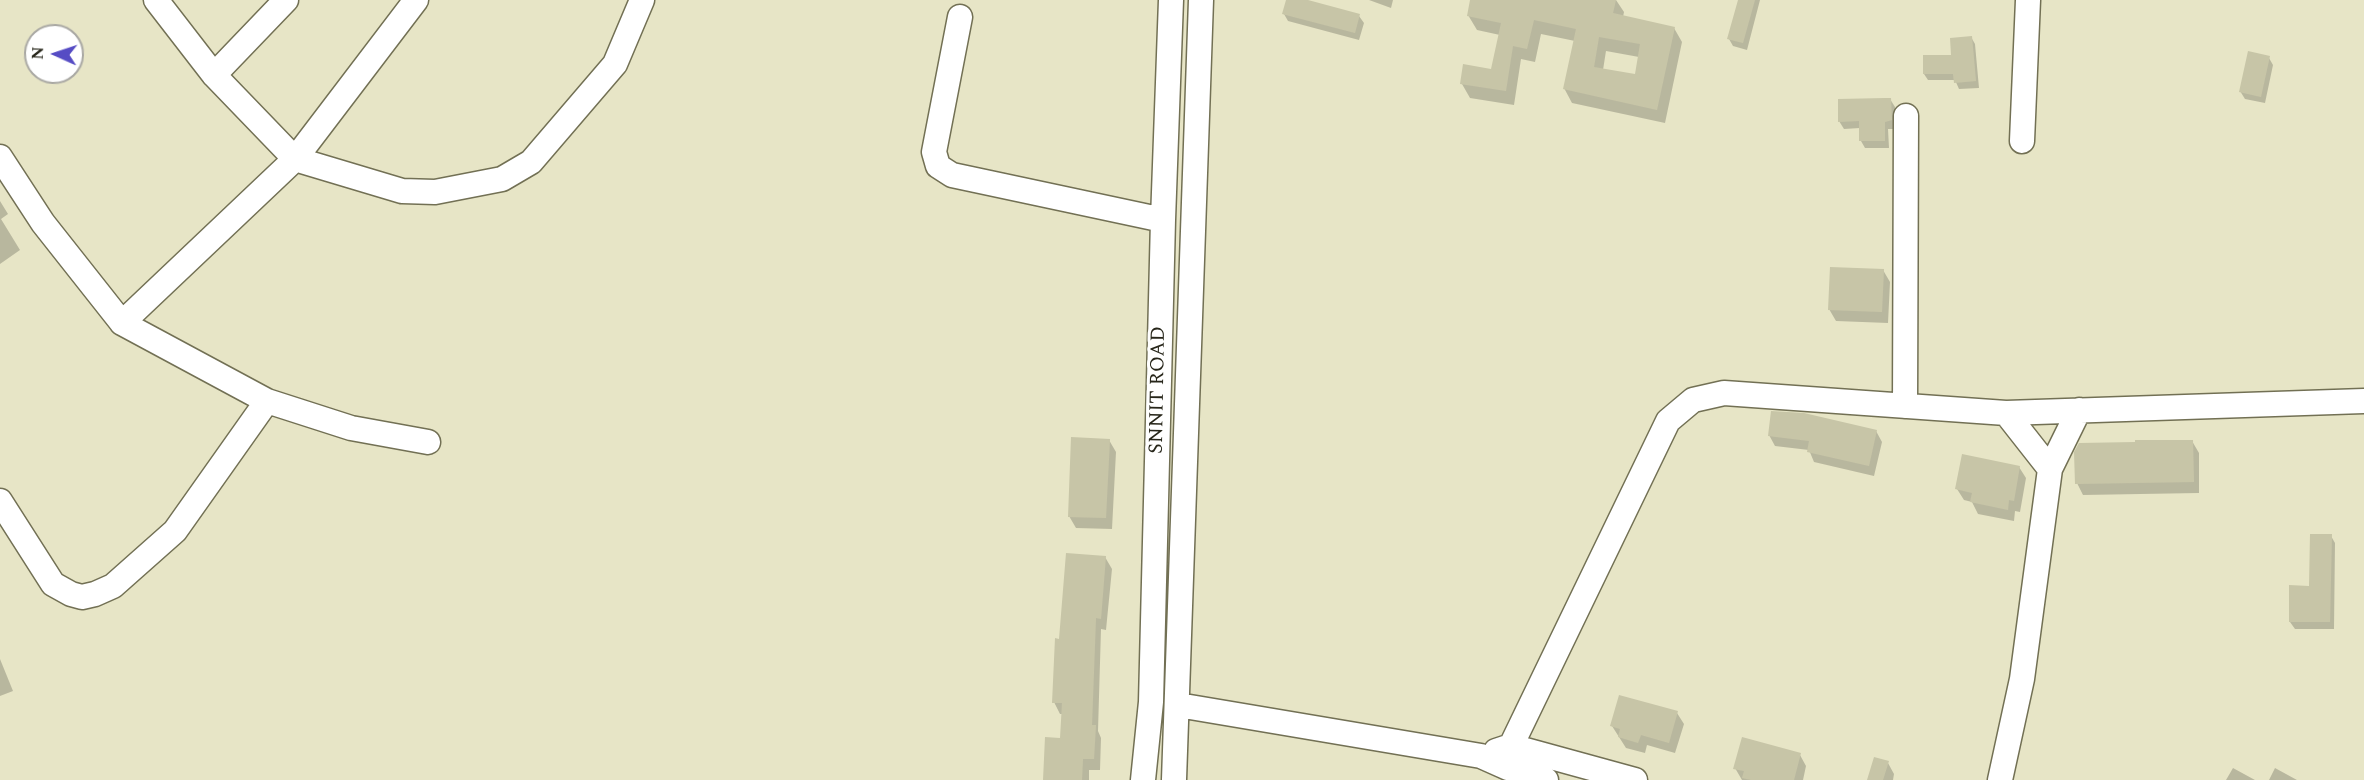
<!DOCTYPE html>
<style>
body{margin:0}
#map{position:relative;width:2364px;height:780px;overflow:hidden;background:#e7e5c6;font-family:Spectral,serif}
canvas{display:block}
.north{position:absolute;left:24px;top:24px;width:60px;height:60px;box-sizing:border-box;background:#fff;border:2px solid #a9a8a3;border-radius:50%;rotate:273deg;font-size:16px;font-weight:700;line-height:24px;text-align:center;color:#27261a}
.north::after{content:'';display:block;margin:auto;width:21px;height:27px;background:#564cc4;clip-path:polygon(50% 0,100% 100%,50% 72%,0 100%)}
</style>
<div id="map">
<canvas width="2364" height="780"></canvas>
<div class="north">N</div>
</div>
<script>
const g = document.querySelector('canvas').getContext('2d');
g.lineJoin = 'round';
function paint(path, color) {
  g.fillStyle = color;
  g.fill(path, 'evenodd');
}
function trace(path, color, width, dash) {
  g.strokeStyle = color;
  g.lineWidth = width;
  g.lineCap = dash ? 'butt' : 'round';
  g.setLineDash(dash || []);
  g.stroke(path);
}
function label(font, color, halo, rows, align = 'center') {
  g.font = font + ' Spectral,serif';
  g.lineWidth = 6;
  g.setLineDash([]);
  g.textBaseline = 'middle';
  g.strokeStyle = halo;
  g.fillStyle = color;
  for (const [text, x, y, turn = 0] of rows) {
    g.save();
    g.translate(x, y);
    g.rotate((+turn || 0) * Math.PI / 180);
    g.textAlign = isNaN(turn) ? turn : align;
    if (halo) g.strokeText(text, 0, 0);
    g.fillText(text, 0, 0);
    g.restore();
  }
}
const shadow = new Path2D(`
 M1287 0H1302L1359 16 1364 23 1359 40 1288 21 1284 14Z
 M1369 0H1393L1391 8Z
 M1471 0H1616L1624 12 1623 17 1674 28 1682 42 1665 123 1572 103 1564 88 1575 41 1541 34 1535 62 1521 59 1514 105 1470 98 1462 84 1493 70 1500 35 1477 30 1468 15ZM1606 51 1639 57 1636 76 1603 70Z
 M1739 0H1760L1747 50 1733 46 1729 39Z
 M1971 37 1975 44 1979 88 1959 89 1955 80H1928L1924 74 1953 56Z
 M2269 58 2273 65 2265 103 2245 99 2240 91Z
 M1890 99 1895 107V129H1888L1889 148H1865L1861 141 1860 128 1844 129 1839 121Z
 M0 201 8 214 1 219 20 250 0 264Z
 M1883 270 1890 282 1888 323 1836 321 1829 309Z
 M1876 431 1882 442 1874 476 1814 462 1809 450 1775 446 1769 435Z
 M1109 440 1116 452 1112 529 1076 528 1069 516Z
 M2192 441 2199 453V493L2083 495 2077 483Z
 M2019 467 2026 478 2020 512 2015 511 2014 521 1978 514 1972 502 1964 500 1957 489Z
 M2331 536 2335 543 2334 629H2295L2290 622 2310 587Z
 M1105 557 1112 569 1106 630 1101 629 1098 731 1101 738 1100 770H1089V780H1044L1062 739 1063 714H1060L1054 702 1060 640Z
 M0 659 13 691 0 696Z
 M1677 713 1684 724 1675 753 1647 745 1645 753 1626 748 1612 726Z
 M1800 755 1806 766 1803 780H1742L1735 768Z
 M1888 763 1894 774 1893 780H1869Z
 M2233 768 2255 780H2226Z
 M2275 768 2297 780H2269Z`);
const building = new Path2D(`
 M1286 0H1308L1360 14 1355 33 1282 14Z
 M1470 0H1616L1613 13 1675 27 1657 110 1563 89 1576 29 1534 20 1527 49 1513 46 1506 91 1460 84 1463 64 1491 69 1501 23 1467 16ZM1599 37 1640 44 1635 74 1594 67Z
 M1738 0H1755L1743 43 1727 39Z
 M1972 36 1976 81 1954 83 1953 74H1923V55H1951L1950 38Z
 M2248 51 2270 56 2261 97 2239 92Z
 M1885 98H1891L1892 120 1885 122V141H1859V121L1838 122V99Z
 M1830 267 1884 269 1882 312 1828 310Z
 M1771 411 1804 413 1877 430 1869 466 1807 452 1809 441 1768 436Z
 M1071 437 1110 439 1106 518 1068 517Z
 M2135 440H2193L2194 482 2075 484 2074 452 2079 443 2135 442Z
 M1962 454 2020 466 2014 501 2009 500 2008 510 1970 502 1972 493 1955 489Z
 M2310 534H2332L2330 622H2289V585L2309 586Z
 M1066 553 1106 556 1101 619 1096 618 1092 725H1096L1094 759H1083L1082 780H1043L1045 737 1060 738 1062 703H1052L1055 638 1059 639Z
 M1619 695 1678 711 1669 743 1641 735 1638 743 1618 737 1620 729 1610 726Z
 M1742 737 1801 753 1794 780H1751L1742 778 1744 771 1733 769Z
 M1874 757 1889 761 1883 780H1867Z`);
const minor = new Path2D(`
 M156 0 214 75 295 159 402 191 435 192 502 179 531 162 615 64 642 0
 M960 17 934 152 938 166 952 175 1163 220
 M214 75 286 0
 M2022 141 2028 0
 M0 157 43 223 122 323 295 159 416 0
 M122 323 267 401 351 428 428 442
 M1905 406 1906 116
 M2006 413 2050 469
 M0 501 53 584 71 594 82 597 95 594 113 586 175 531 267 401
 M1178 705 1481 756 1508 768 1546 780
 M1496 751 1511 746 1635 780
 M1508 768 1511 746 1668 421 1693 400 1724 393 2006 413 2364 401
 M1143 780 1151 702 1163 220 1171 0
 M1174 780 1201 0
 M2000 780 2022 679 2050 469 2079 410`);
const streetNames = [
 ["SNNIT ROAD",1159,390,-89]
];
paint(shadow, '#0003');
paint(building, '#c7c5a7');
trace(minor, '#727054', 27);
trace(minor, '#fff', 24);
label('20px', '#27261a', '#fff', streetNames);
</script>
